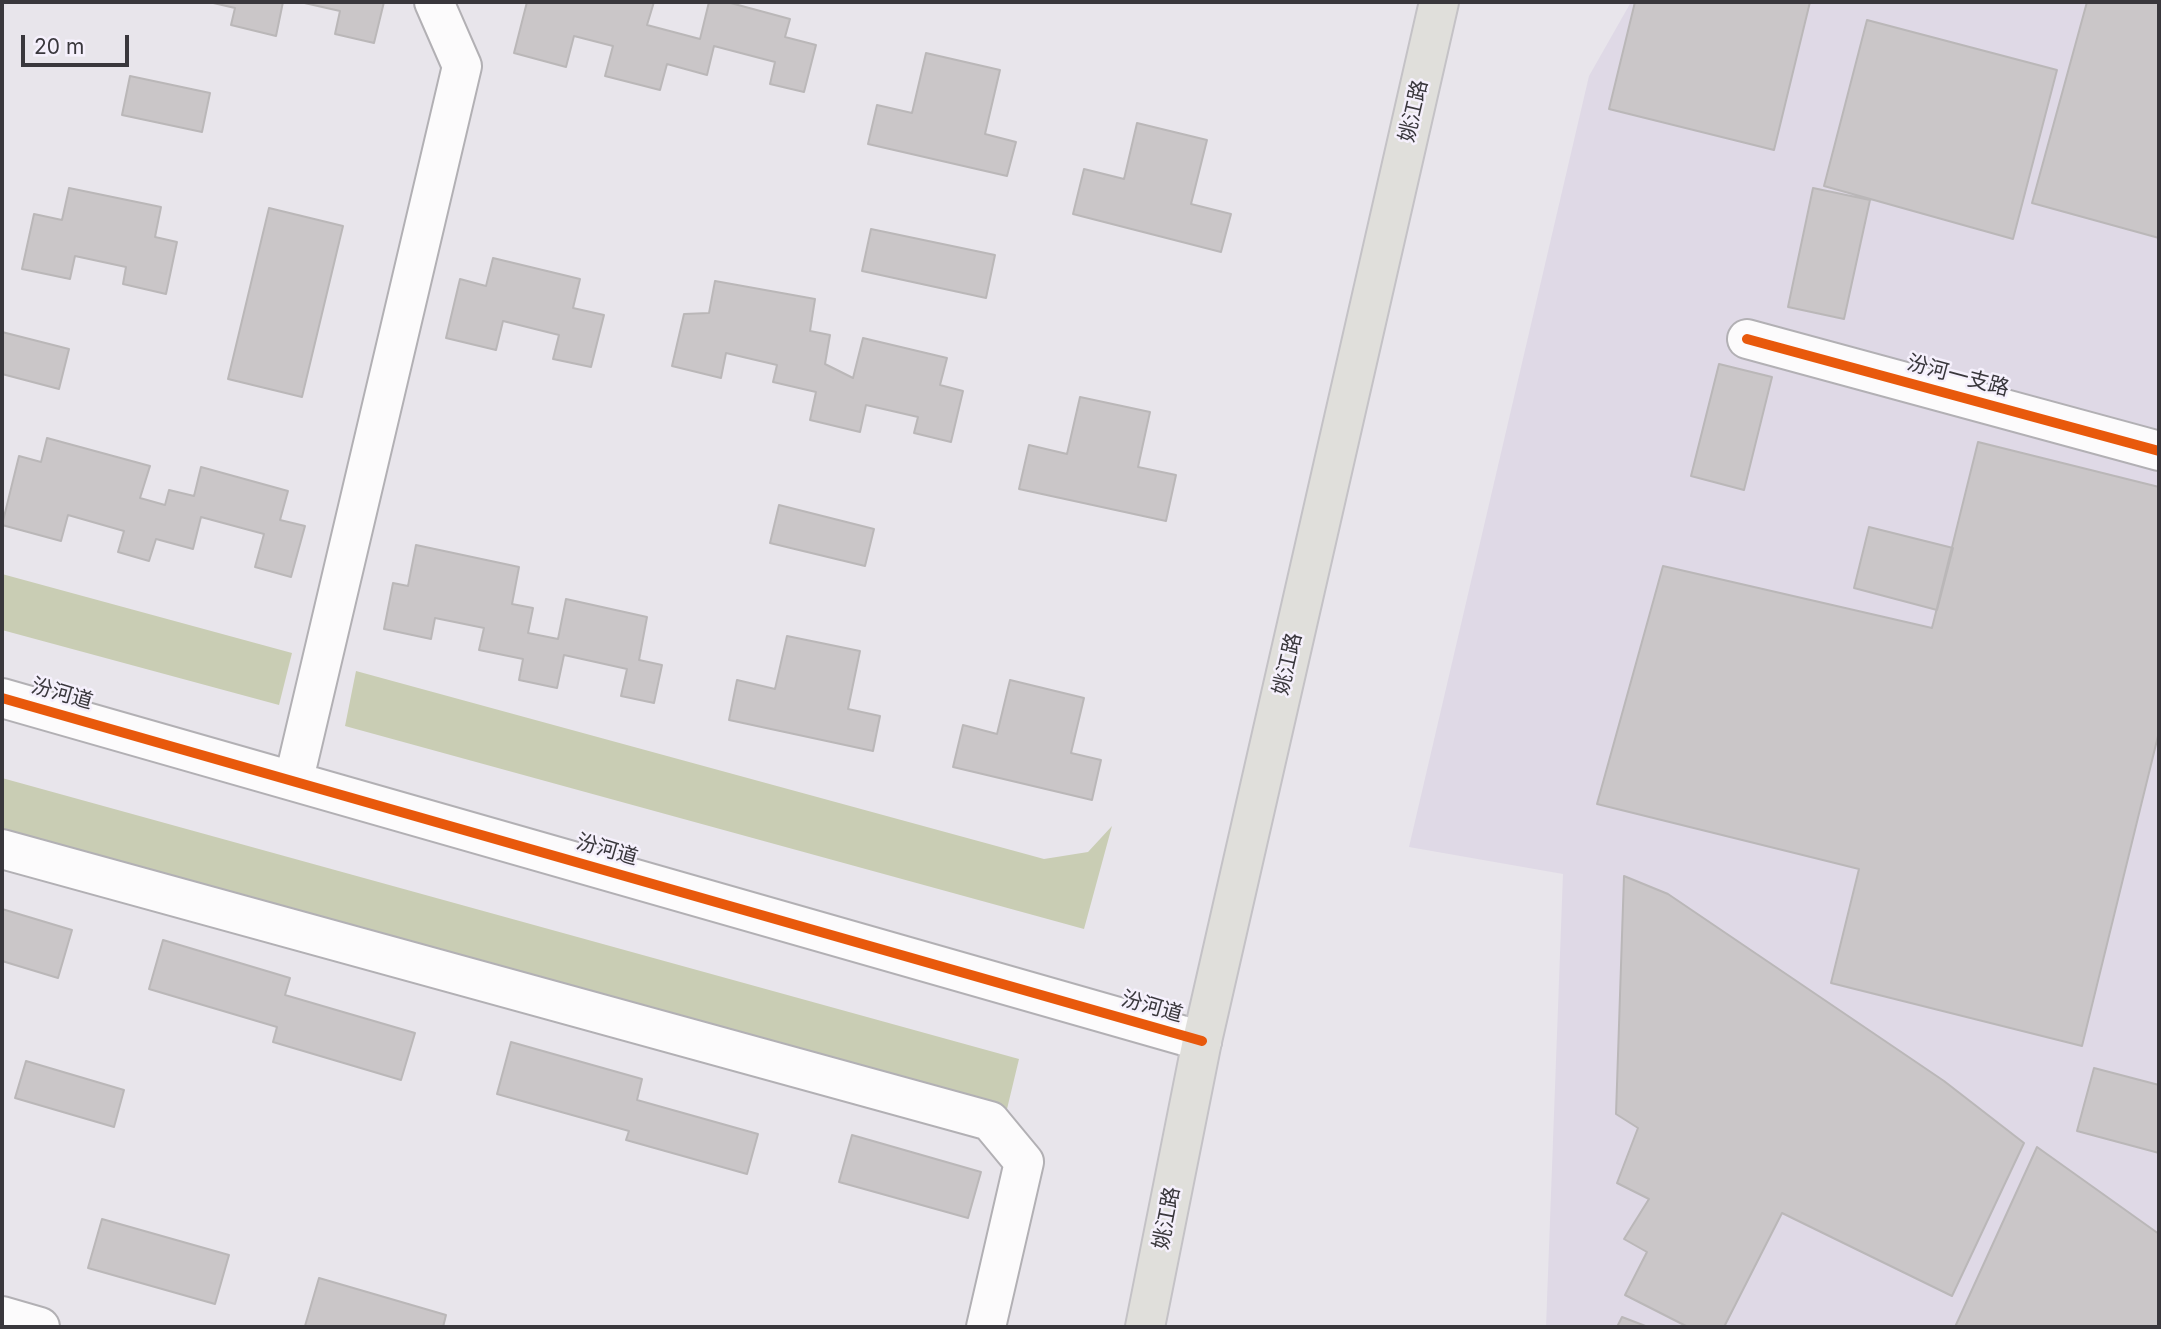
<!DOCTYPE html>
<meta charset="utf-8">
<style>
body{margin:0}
#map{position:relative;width:2161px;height:1329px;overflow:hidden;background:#e8e5eb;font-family:Inter,sans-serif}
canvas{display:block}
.frame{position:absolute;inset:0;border:4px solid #39373c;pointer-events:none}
.scale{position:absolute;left:21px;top:35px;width:108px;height:32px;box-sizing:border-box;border:4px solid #39373c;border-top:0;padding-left:9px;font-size:21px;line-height:24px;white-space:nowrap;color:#39373c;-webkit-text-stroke:5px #f5f0fc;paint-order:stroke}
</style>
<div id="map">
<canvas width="2161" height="1329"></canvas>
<div class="frame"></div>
<div class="scale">20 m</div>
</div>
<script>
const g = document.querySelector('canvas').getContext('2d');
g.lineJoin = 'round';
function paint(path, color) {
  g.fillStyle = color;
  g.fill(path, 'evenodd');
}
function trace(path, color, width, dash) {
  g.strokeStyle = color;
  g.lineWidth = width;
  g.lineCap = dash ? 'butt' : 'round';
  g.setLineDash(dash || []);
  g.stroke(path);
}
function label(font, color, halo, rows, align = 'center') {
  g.font = font + ' Inter,"Noto Sans SC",sans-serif';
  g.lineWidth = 5;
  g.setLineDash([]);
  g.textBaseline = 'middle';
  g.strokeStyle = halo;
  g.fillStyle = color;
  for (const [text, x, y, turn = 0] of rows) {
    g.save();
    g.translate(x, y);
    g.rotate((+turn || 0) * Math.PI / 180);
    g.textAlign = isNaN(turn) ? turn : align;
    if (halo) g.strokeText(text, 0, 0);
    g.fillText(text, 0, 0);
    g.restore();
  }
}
const built = new Path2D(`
 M1631 2H2159V1327H1546L1563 874 1409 847 1589 76Z`);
const green = new Path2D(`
 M2 574 292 653 279 705 2 630Z
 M356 671 1044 859 1088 852 1112 826 1084 929 345 726Z
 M2 778 1019 1059 1007 1109 2 832Z`);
const building = new Path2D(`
 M209 2H283L276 36 231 25 235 8Z
 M300 2H384L374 43 335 34 340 11Z
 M527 2H654L647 25 700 39 709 2H727L790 19 785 37 816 45 804 92 770 84 775 62 714 46 707 75 667 64 660 90 605 76 613 46 574 36 566 67 514 53Z
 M1635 2H1810L1774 150 1609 109Z
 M2087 2H2159V238L2032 203Z
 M1867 20 2057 70 2013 239 1824 186Z
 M926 53 1000 70 985 134 1016 142 1007 176 868 144 877 105 912 113Z
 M130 76 210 93 202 132 122 115Z
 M1137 123 1207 140 1191 204 1231 214 1221 252 1073 214 1084 169 1124 179Z
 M69 188 161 207 155 237 177 242 166 294 123 284 126 267 75 256 70 279 22 269 34 214 62 220Z
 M1813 188 1870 200 1844 319 1788 307Z
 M269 208 343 226 302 397 228 379Z
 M871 229 995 255 986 298 862 271Z
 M493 258 580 279 573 308 604 315 591 367 553 359 559 335 503 321 496 350 446 338 460 279 486 286Z
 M715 281 815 299 810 331 830 335 825 364 853 378 863 338 947 358 940 385 963 391 951 442 914 433 918 417 866 405 860 432 810 420 816 392 773 382 777 365 726 353 721 378 672 366 684 314 709 313Z
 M2 332 69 349 59 389 2 374Z
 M1719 364 1772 377 1744 490 1691 476Z
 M1080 397 1150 412 1138 467 1176 475 1166 521 1019 489 1029 445 1067 454Z
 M47 438 150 466 140 498 165 505 169 490 194 496 201 467 288 491 280 520 305 526 291 577 255 567 264 534 201 517 193 549 156 539 149 561 118 552 124 531 68 515 61 541 2 525 19 456 41 462Z
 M1978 442 2159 487V732L2082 1046 1831 983 1859 869 1597 804 1663 566 1932 628Z
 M779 505 874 529 865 566 770 543Z
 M1869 527 1953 548 1937 610 1854 588Z
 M416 545 519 567 512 604 533 608 528 633 558 639 566 599 647 617 639 660 662 665 654 703 621 696 627 669 564 655 557 688 519 680 523 659 479 650 484 628 435 618 431 639 384 629 393 583 408 586Z
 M787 636 860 651 848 709 880 716 873 751 729 720 737 680 775 689Z
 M1010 680 1084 698 1071 753 1101 760 1092 800 953 767 963 725 997 734Z
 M1624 876 1668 894 1944 1081 2024 1143 1952 1296 1782 1213 1724 1327H1688L1625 1295 1647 1252 1624 1239 1649 1199 1617 1183 1638 1128 1616 1114Z
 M2 909 72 930 58 978 2 961Z
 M163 940 290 978 285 995 415 1033 401 1080 273 1042 277 1027 149 989Z
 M511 1042 642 1079 637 1100 758 1134 747 1174 626 1140 629 1131 497 1094Z
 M26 1061 124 1090 114 1127 15 1098Z
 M2094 1068 2159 1085V1153L2077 1131Z
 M852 1135 981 1172 968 1218 839 1182Z
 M2037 1147 2159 1234V1327H1955Z
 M102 1219 229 1255 215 1304 88 1268Z
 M319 1278 446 1315 443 1327 305 1326Z
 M1622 1317 1648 1327H1617Z`);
const minor = new Path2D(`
 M1747 339 2159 451
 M2 698 1202 1041
 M294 779 462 66 434 2
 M2 849 990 1121 1024 1162 986 1327
 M2 1316 40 1327`);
const major = new Path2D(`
 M1145 1327 1202 1041 1439 2`);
const cycleway = new Path2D(`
 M1747 339 2159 451
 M2 698 1202 1041`);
const streetNames = [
 ["姚江路",1414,111,-77],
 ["汾河一支路",1958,376,15],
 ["姚江路",1288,664,-77],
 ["汾河道",62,694,16],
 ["汾河道",607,850,16],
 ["汾河道",1152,1007,16],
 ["姚江路",1167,1218,-79]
];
paint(built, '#dfd9e6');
paint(green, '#c9cdb4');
paint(building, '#cac6c8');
trace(building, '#bab7b8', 2);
trace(minor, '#b2b0b4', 42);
trace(major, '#c4c2c6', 42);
trace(minor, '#fcfbfc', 38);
trace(major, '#e0dfdb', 38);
trace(cycleway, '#e8590c', 10);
label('21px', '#39373c', '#f5f0fc', streetNames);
</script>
